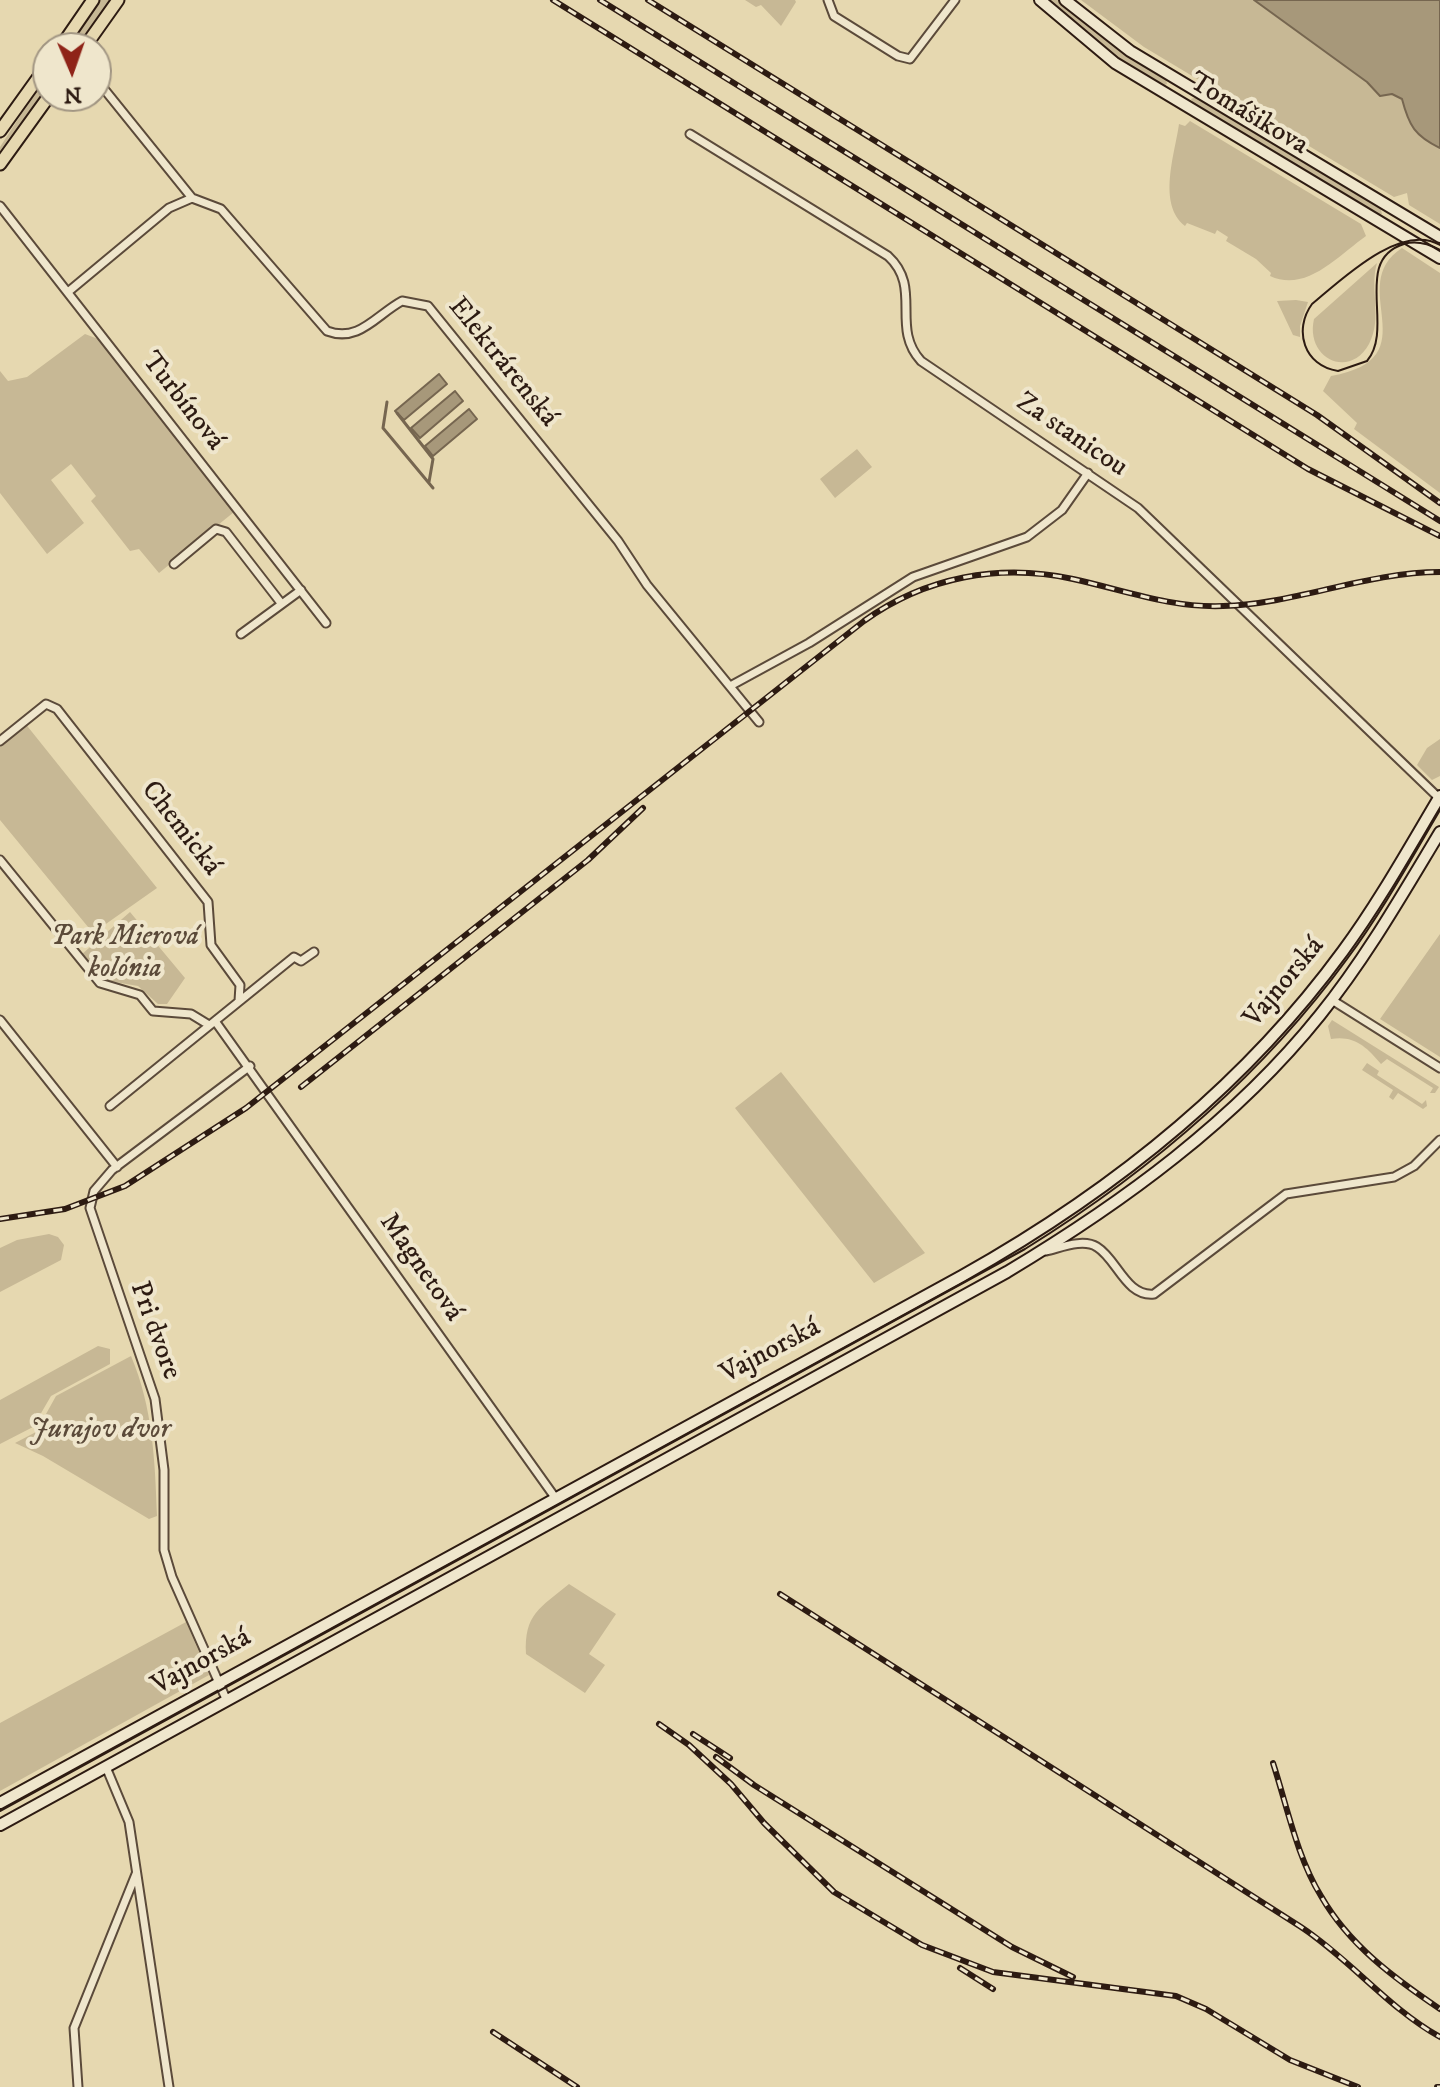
<!DOCTYPE html>
<meta charset="utf-8">
<style>
body{margin:0}
#map{position:relative;width:1440px;height:2087px;overflow:hidden;background:#e6d8b0;font-family:"IM FELL DW Pica",serif}
canvas{display:block}
.north{position:absolute;left:32px;top:32px;width:80px;height:80px;box-sizing:border-box;background:#efe6cc;border:2px solid #a19582;border-radius:50%;rotate:178deg;font-size:22px;font-weight:700;line-height:32px;text-align:center;color:#2d1b12}
.north::after{content:'';display:block;margin:auto;width:28px;height:36px;background:#8f2418;clip-path:polygon(50% 0,100% 100%,50% 72%,0 100%)}
</style>
<div id="map">
<canvas width="1440" height="2087"></canvas>
<div class="north">N</div>
</div>
<script>
const g = document.querySelector('canvas').getContext('2d');
g.lineJoin = 'round';
function paint(path, color) {
  g.fillStyle = color;
  g.fill(path, 'evenodd');
}
function trace(path, color, width, dash) {
  g.strokeStyle = color;
  g.lineWidth = width;
  g.lineCap = dash ? 'butt' : 'round';
  g.setLineDash(dash || []);
  g.stroke(path);
}
function label(font, color, halo, rows, align = 'center') {
  g.font = font + ' "IM FELL DW Pica",serif';
  g.lineWidth = 8;
  g.setLineDash([]);
  g.textBaseline = 'middle';
  g.strokeStyle = halo;
  g.fillStyle = color;
  for (const [text, x, y, turn = 0] of rows) {
    g.save();
    g.translate(x, y);
    g.rotate((+turn || 0) * Math.PI / 180);
    g.textAlign = isNaN(turn) ? turn : align;
    if (halo) g.strokeText(text, 0, 0);
    g.fillText(text, 0, 0);
    g.restore();
  }
}
const green = new Path2D(`
 M100 0H111L77 48H66Z
 M745 0H795L796 2 781 26 761 5 756 7Z
 M1046 0H1059L1094 31 1166 79 1167 84 1162 86 1097 45Z
 M1081 0H1440V224L1409 205 1407 193 1394 197 1144 47Z
 M48 73V89L0 157V147Z
 M1196 97 1380 206 1382 214H1375L1194 106 1191 99Z
 M1190 121 1361 224 1366 236C1338 256 1306 293 1270 276L1271 273 1256 259 1226 241 1228 237 1217 230 1215 234 1187 223 1185 226C1157 204 1175 154 1179 124L1185 126Z
 M1402 248 1440 273V493L1354 429 1357 423 1323 391 1331 376C1432 358 1343 286 1402 248Z
 M1377 263C1369 289 1383 318 1369 344 1349 380 1305 358 1314 319Z
 M1296 300 1308 302 1300 326V337L1293 335 1277 301Z
 M85 334 98 339 234 512 159 573 139 549 130 551 91 501 96 496 71 464 51 480 84 523 47 554 0 493V371L8 381 27 377Z
 M857 449 872 467 835 498 820 479Z
 M24 722 157 888 93 933 0 820V741Z
 M1440 739V776L1432 780 1417 765 1427 748Z
 M130 912 185 978 167 1004H158L138 986 103 980 81 955Z
 M1440 934V1057L1380 1019Z
 M1332 1020 1439 1087 1435 1093H1430L1433 1088 1387 1059 1381 1064C1367 1047 1354 1035 1331 1039L1328 1026Z
 M1367 1063 1379 1071 1377 1075 1422 1104 1426 1100 1427 1106 1423 1109 1398 1093 1393 1100 1389 1097 1393 1090 1362 1070Z
 M781 1072 925 1253 874 1283 735 1108Z
 M49 1234 58 1237 64 1245 61 1260 0 1292V1248L17 1240Z
 M98 1346 110 1349V1364L51 1396 33 1427 0 1444V1400Z
 M131 1356C153 1408 155 1461 157 1516L149 1519 43 1456 15 1443 36 1432 56 1396Z
 M569 1584 616 1614 589 1654 605 1665 585 1693 526 1654C524 1614 540 1608 569 1584Z
 M186 1622 209 1675 0 1791V1723Z`);
const water = new Path2D(`
 M1254 0H1440V148C1415 136 1409 126 1402 99L1392 94 1380 96 1367 82Z
 M439 374 447 384 404 420 395 411Z
 M455 391 463 401 420 438 411 428Z
 M469 409 477 419 433 456 425 446Z`);
const stream = new Path2D(`
 M387 402 383 428 433 488
 M397 413 433 459 429 482`);
const minor = new Path2D(`
 M828 0 834 16 898 56 910 59 955 0
 M96 79 192 198
 M690 134 888 256C923 288 890 327 921 361L1138 508 1440 799
 M0 206 326 623
 M68 292 169 208 192 198 221 209 327 331C359 343 376 315 402 301L428 306 618 541 647 585 759 722
 M174 564 216 529 226 532 281 603
 M241 634 301 590
 M732 685 809 643 913 577 1027 537 1062 510 1088 473
 M0 741 46 704 57 709 208 902 211 945 240 985 239 1001
 M0 860 100 983 140 995 153 1011 191 1014 209 1025
 M1332 1000 1440 1068
 M0 1020 117 1167
 M215 1021 554 1496
 M110 1106 294 957 301 961 314 952
 M1046 1251C1060 1248 1083 1238 1097 1247 1117 1259 1126 1297 1154 1294L1286 1194 1394 1177 1414 1166 1440 1140
 M227 1701 172 1577 164 1550V1470L155 1399 90 1208 94 1191 112 1170 250 1066
 M106 1767 129 1822 169 2087
 M78 2087 74 2028 136 1874`);
const secondary = new Path2D(`
 M1040 0 1115 63 1440 258
 M1065 0 1130 51 1440 237
 M0 1803 962 1276C1110 1193 1242 1089 1343 951 1379 902 1409 848 1440 796
 M0 1825 1007 1272C1122 1203 1235 1121 1320 1015 1366 958 1402 895 1440 832`);
const primary = new Path2D(`
 M60 48 93 0
 M84 48 118 0
 M0 131 48 64
 M0 164 49 96`);
const tram = new Path2D(`
 M1440 245C1401 222 1342 279 1312 304 1293 330 1304 366 1338 371L1367 361C1395 328 1352 260 1404 244 1417 240 1429 244 1440 250
 M0 1811 1025 1249C1149 1172 1260 1078 1347 959 1382 912 1410 861 1440 810`);
const rail = new Path2D(`
 M553 0 1308 469 1440 536
 M600 0 1440 521
 M648 0 1317 415 1440 503
 M301 1087 588 860 643 808
 M0 1219 65 1209 125 1186 246 1108 864 621C925 577 999 563 1073 579 1124 590 1170 608 1223 606 1296 604 1366 572 1440 572
 M780 1594 1301 1927C1351 1960 1388 2008 1440 2037
 M659 1724 689 1745 731 1784 764 1823 834 1892 922 1945 993 1972 1176 1996 1206 2009 1290 2060 1358 2087
 M693 1734 730 1758
 M716 1757 754 1785 1012 1947 1073 1977
 M1273 1763C1287 1806 1297 1857 1321 1896 1349 1945 1394 1978 1440 2009
 M960 1968 993 1989
 M493 2032 577 2087
 M1437 2087H1440`);
const streetNames = [
 ["Tomášikova",1248,115,31],
 ["Elektrárenská",502,363,51],
 ["Turbínová",182,402,52],
 ["Za stanicou",1071,436,34],
 ["Chemická",180,829,52],
 ["Vajnorská",1285,983,-50],
 ["Magnetová",420,1268,55],
 ["Pri dvore",154,1331,70],
 ["Vajnorská",771,1352,-28],
 ["Vajnorská",202,1663,-29]
];
const parkNames = [
 ["Park Mierová",125,938],
 ["kolónia",125,970],
 ["Jurajov dvor",100,1431]
];
paint(green, '#c7b895');
paint(water, '#a7987a');
trace(water, '#766650', 2);
trace(stream, '#766650', 3);
trace(minor, '#5b4a3a', 11);
trace(secondary, '#2d1b12', 14);
trace(primary, '#2d1b12', 15);
trace(minor, '#efe6cc', 7);
trace(secondary, '#efe6cc', 10);
trace(primary, '#e6d8b0', 11);
trace(tram, '#2d1b12', 2);
trace(rail, '#2d1b12', 6);
trace(rail, '#efe6cc', 3, [9]);
label('28px', '#2d1b12', '#efe6cc', streetNames);
label('italic 28px', '#5b4a39', '#efe6cc', parkNames);
</script>
